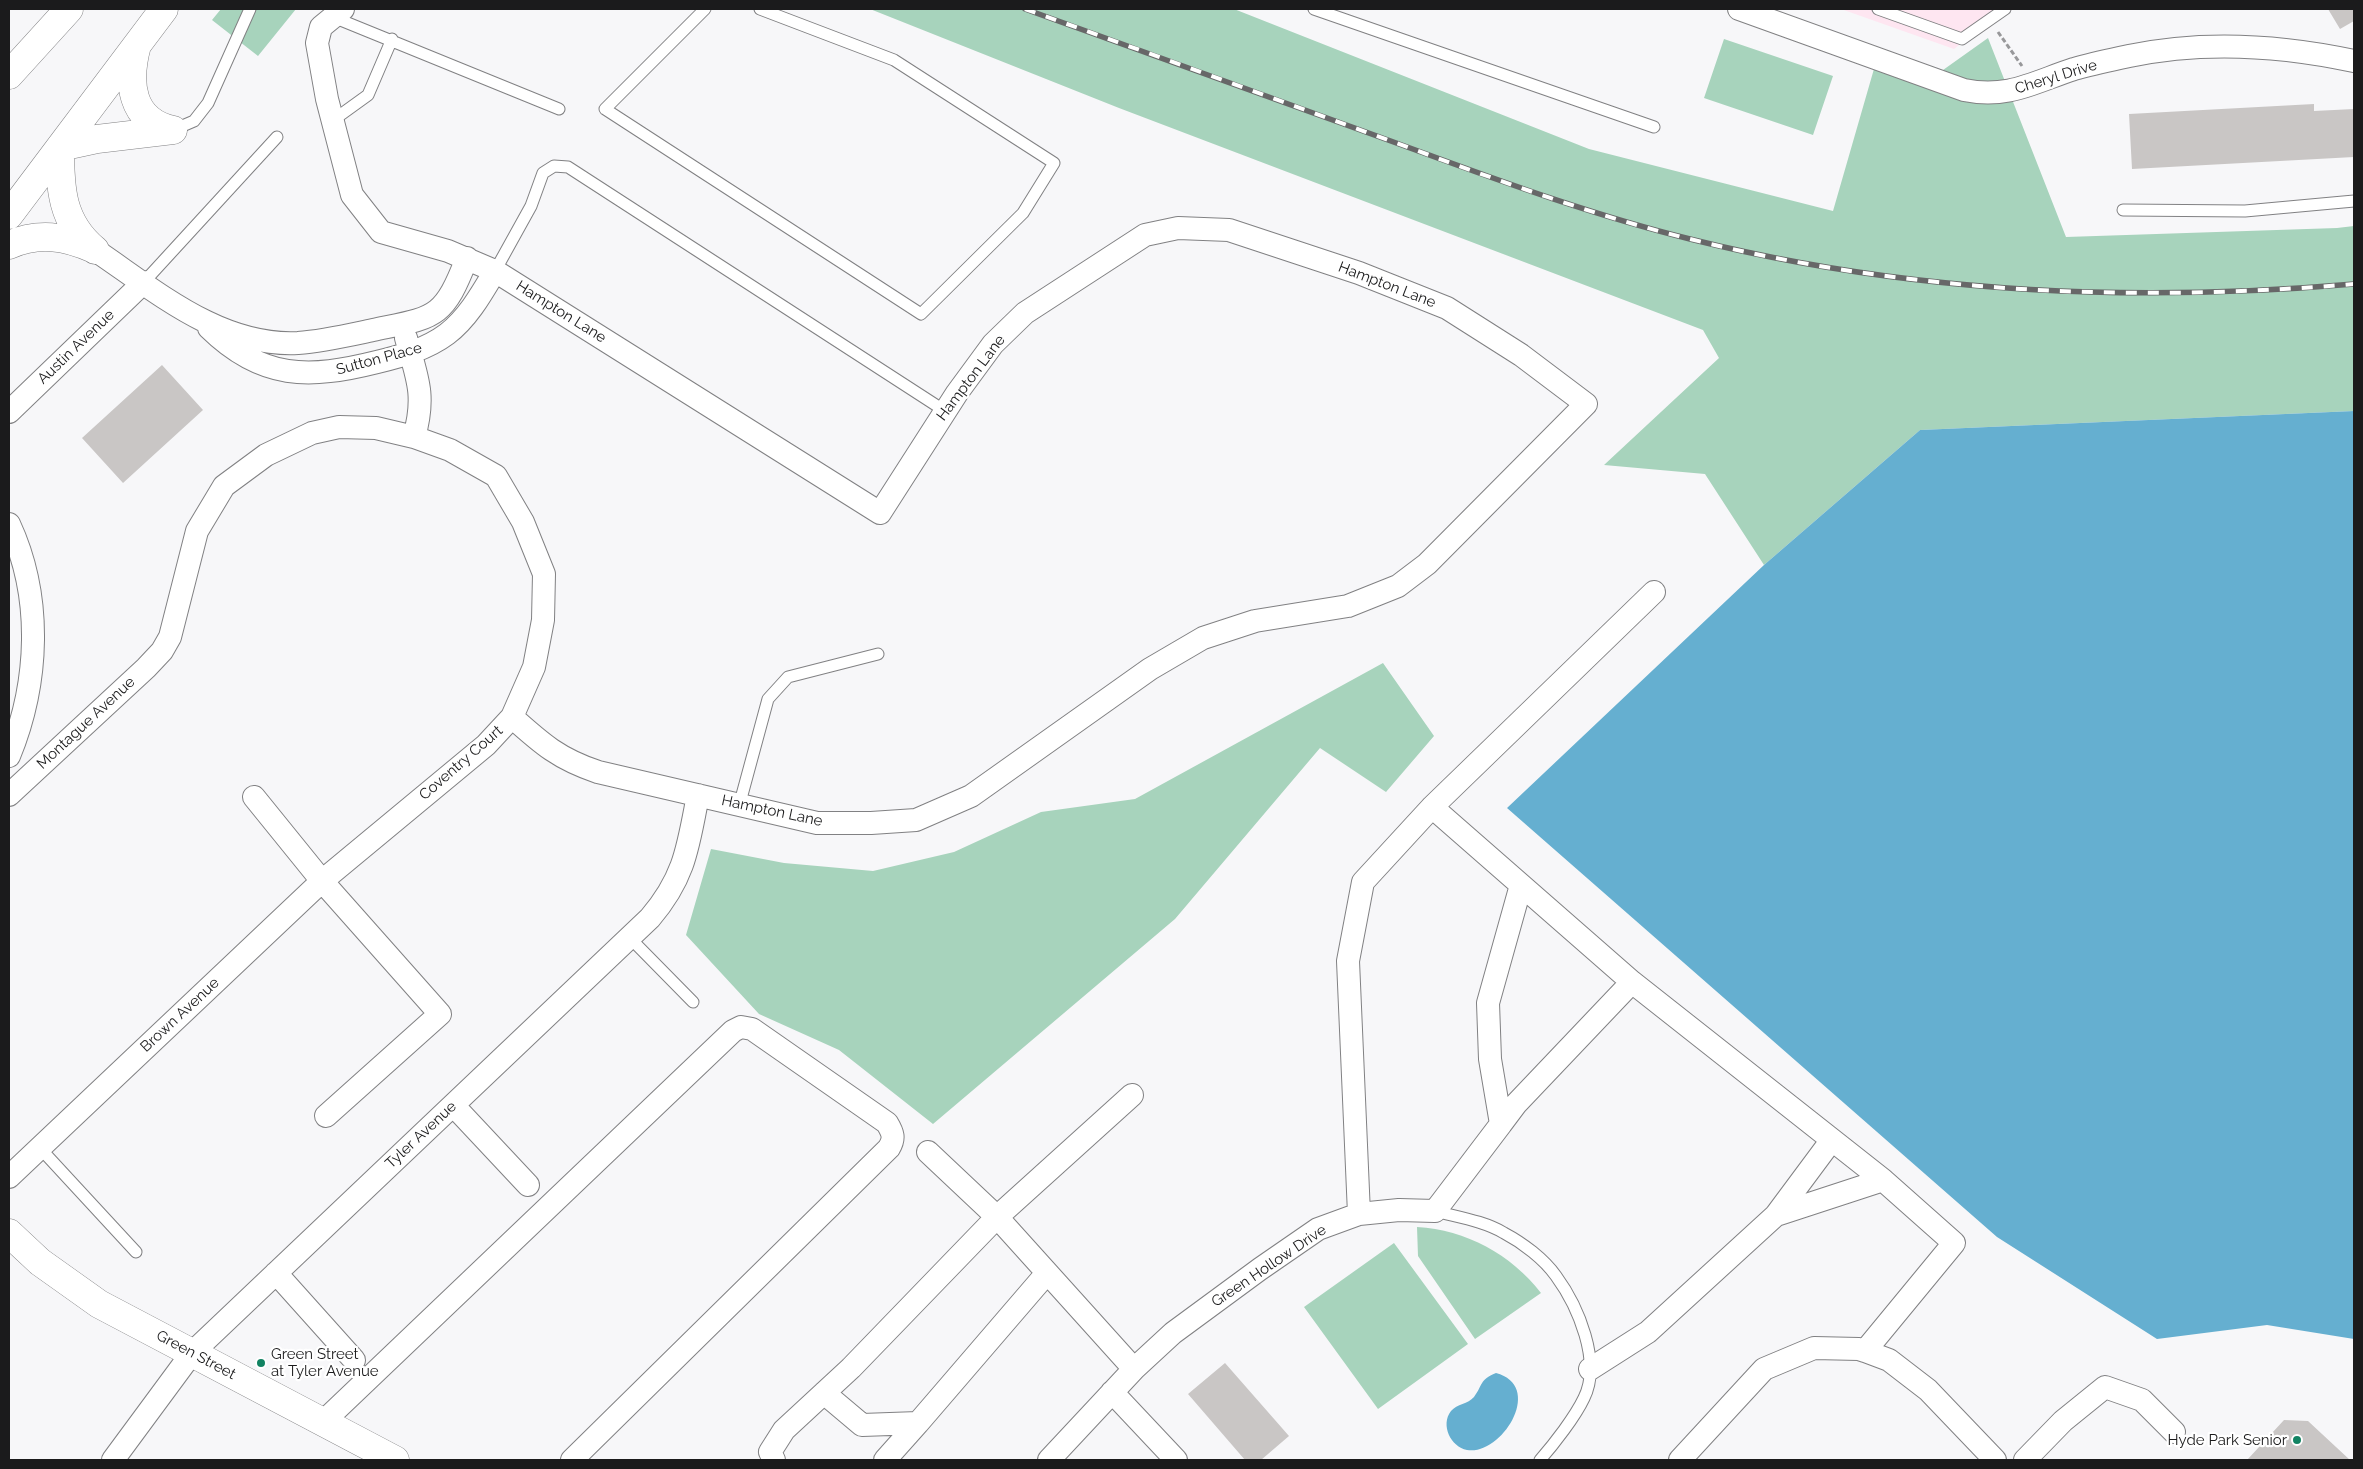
<!DOCTYPE html>
<style>
body{margin:0}
#map{position:relative;width:2363px;height:1469px;overflow:hidden;background:#f7f7f9;font-family:Raleway,sans-serif}
canvas{display:block}
.frame{position:absolute;inset:0;border:10px solid #1b1b1c;pointer-events:none}
</style>
<div id="map">
<canvas width="2363" height="1469"></canvas>
<div class="frame"></div>
</div>
<script>
const g = document.querySelector('canvas').getContext('2d');
g.lineJoin = 'round';
function paint(path, color) {
  g.fillStyle = color;
  g.fill(path, 'evenodd');
}
function trace(path, color, width, dash) {
  g.strokeStyle = color;
  g.lineWidth = width;
  g.lineCap = dash ? 'butt' : 'round';
  g.setLineDash(dash || []);
  g.stroke(path);
}
function label(font, color, halo, rows, align = 'center') {
  g.font = font + ' Raleway,sans-serif';
  g.lineWidth = 4.5;
  g.setLineDash([]);
  g.textBaseline = 'middle';
  g.strokeStyle = halo;
  g.fillStyle = color;
  for (const [text, x, y, turn = 0] of rows) {
    g.save();
    g.translate(x, y);
    g.rotate((+turn || 0) * Math.PI / 180);
    g.textAlign = isNaN(turn) ? turn : align;
    if (halo) g.strokeText(text, 0, 0);
    g.fillText(text, 0, 0);
    g.restore();
  }
}
const commercial = new Path2D(`
 M1841 9H2005L1954 49Z`);
const green = new Path2D(`
 M221 9H296L258 56 212 20Z
 M870 9H1234L1589 149 1833 211 1878 55 1936 75 1988 38 2066 237 2337 228 2354 226V411L1920 430 1764 565 1705 474 1604 465 1719 358 1703 330 1119 108Z
 M1724 39 1833 76 1813 135 1704 98Z
 M1383 663 1434 736 1386 792 1320 748 1175 919 933 1124 839 1050 759 1014 686 935 711 849 784 863 873 871 954 852 1041 812 1135 799Z
 M1417 1227C1466 1230 1511 1254 1541 1293L1475 1339 1418 1256Z
 M1394 1243 1468 1344 1378 1409 1304 1307Z`);
const water = new Path2D(`
 M2354 411V1339L2267 1325 2157 1339 1997 1237 1507 808 1764 565 1920 430Z
 M1496 1373C1545 1386 1502 1456 1467 1450 1451 1447 1440 1425 1451 1411 1457 1404 1468 1404 1474 1397 1483 1385 1479 1380 1496 1373Z`);
const building = new Path2D(`
 M2328 9H2354V21L2340 29Z
 M2314 104V111L2354 109V157L2132 169 2129 114Z
 M162 365 203 410 123 483 82 438Z
 M1225 1363 1289 1436 1261 1460H1245L1188 1394Z
 M2284 1420 2308 1421 2350 1460H2247Z`);
const path = new Path2D(`
 M1998 32 2022 66`);
const service = new Path2D(`
 M705 9 605 109 921 314 1023 213 1054 163 894 60 760 9
 M1314 9 1654 127
 M1878 9 1962 39 2005 9
 M333 17 559 109
 M332 121 368 95 392 39
 M173 130 194 121 208 103 250 9
 M2123 210 2245 211 2354 201
 M495 271 531 206 543 173 554 166 568 167 945 411
 M144 282 277 137
 M739 806 768 699 788 677 878 654
 M629 937 693 1002
 M39 1147 136 1252
 M1435 1211C1457 1217 1484 1221 1504 1233 1523 1243 1544 1259 1556 1276 1578 1306 1602 1362 1584 1398 1575 1417 1554 1444 1540 1460`);
const minor = new Path2D(`
 M343 9 321 27 317 43 327 99 352 195 381 232 448 251 495 271 880 513 957 393 993 344 1025 313 1145 235 1178 228 1229 230 1359 273 1447 308 1521 355 1586 404 1427 564 1398 586 1348 606 1255 621 1203 638 1150 669 971 796 916 820 871 823H817L598 772C559 759 542 744 512 717
 M1739 9 1964 90C2008 99 2034 82 2074 69 2092 64 2111 60 2129 56 2205 40 2279 45 2354 61
 M95 250C156 291 220 347 298 343 324 341 349 335 373 330 435 317 443 320 467 258
 M209 328C262 380 309 379 377 362 402 356 427 349 447 334 468 318 482 293 495 271
 M406 338C417 377 426 395 414 437
 M9 412 144 282
 M9 524C43 597 39 683 9 756
 M9 795 146 668 162 651 170 637 197 531 224 486 266 455 312 433 339 427 376 428 414 437 450 450 496 476 523 522 544 574 543 620 534 667 512 717 486 745 322 881 9 1177
 M254 797 322 881 440 1014 326 1116
 M1432 807 1632 982 1883 1180 1954 1243 1865 1351 1859 1349 1814 1348 1764 1369 1680 1460
 M453 1105 528 1185
 M1501 1124 1516 1104 1632 982
 M928 1152 997 1217 1134 1369
 M1359 1214 1348 961 1363 882 1432 807 1654 592
 M1776 1215 1883 1180
 M276 1273 354 1360
 M1865 1351 1889 1360 1928 1390 1995 1460
 M1590 1369 1648 1332 1776 1215 1831 1141
 M1112 1392 1176 1460
 M824 1393 862 1425 918 1423 1047 1273
 M323 1422 733 1031 741 1027 752 1029 887 1123C893 1133 895 1138 889 1148L572 1460
 M113 1460 192 1353 650 918C685 877 688 847 698 795
 M774 1460 770 1452 784 1430 851 1368 997 1217 1132 1095
 M885 1460 918 1423
 M1049 1460 1134 1369 1173 1333 1260 1269 1318 1229 1359 1214 1399 1210 1435 1211 1501 1124 1490 1059 1488 1003 1521 885
 M2025 1460 2063 1421 2105 1387 2142 1400 2174 1432`);
const tertiary = new Path2D(`
 M9 1233 40 1262 99 1304 395 1460`);
const trunk = new Path2D(`
 M137 45C127 82 130 121 173 130
 M9 75 69 9
 M9 215 164 9
 M9 245C38 232 65 236 94 249
 M95 250C61 222 60 188 60 147L97 139 173 130`);
const rail = new Path2D(`
 M1025 9C1146 52 1267 96 1388 140 1487 176 1587 214 1690 239 1907 293 2131 303 2354 284`);
const markers = [
 [261,1363,5,"#118362"],
 [2297,1440,5,"#118362"]
];
const streetNames = [
 ["Cheryl Drive",2056,77,-17],
 ["Hampton Lane",1387,285,21],
 ["Hampton Lane",561,312,32],
 ["Austin Avenue",76,347,-44],
 ["Sutton Place",379,359,-15],
 ["Hampton Lane",971,378,-53],
 ["Montague Avenue",86,723,-43],
 ["Coventry Court",461,763,-41],
 ["Hampton Lane",772,811,12],
 ["Brown Avenue",180,1015,-43],
 ["Tyler Avenue",421,1135,-43],
 ["Green Hollow Drive",1269,1266,-34],
 ["Green Street",196,1355,28]
];
const poiNames = [
 ["Green Street",271,1354],
 ["at Tyler Avenue",271,1371],
 ["Hyde Park Senior",2287,1440,"right"]
];
paint(commercial, '#fee6f1');
paint(green, '#a7d3bc');
paint(water, '#65afd0');
paint(building, '#c9c6c5');
trace(service, '#818183', 13);
trace(minor, '#818183', 24);
trace(tertiary, '#818183', 29);
trace(trunk, '#818183', 29);
trace(path, '#98989a', 3, [5, 2.5]);
trace(service, '#fff', 11);
trace(minor, '#fff', 22);
trace(tertiary, '#fff', 28);
trace(trunk, '#fff', 28);
trace(rail, '#676768', 5.5);
trace(rail, '#fff', 4, [11]);
for (const [x, y, r, color] of markers) {
  const dot = new Path2D();
  dot.arc(x, y, r, 0, 2 * Math.PI);
  g.fillStyle = color;
  g.fill(dot);
  trace(dot, '#fff', 2);
}
label('15px', '#1b1b1c', '#fff', streetNames);
label('15px', '#1b1b1c', '#fff', poiNames, 'left');
</script>
